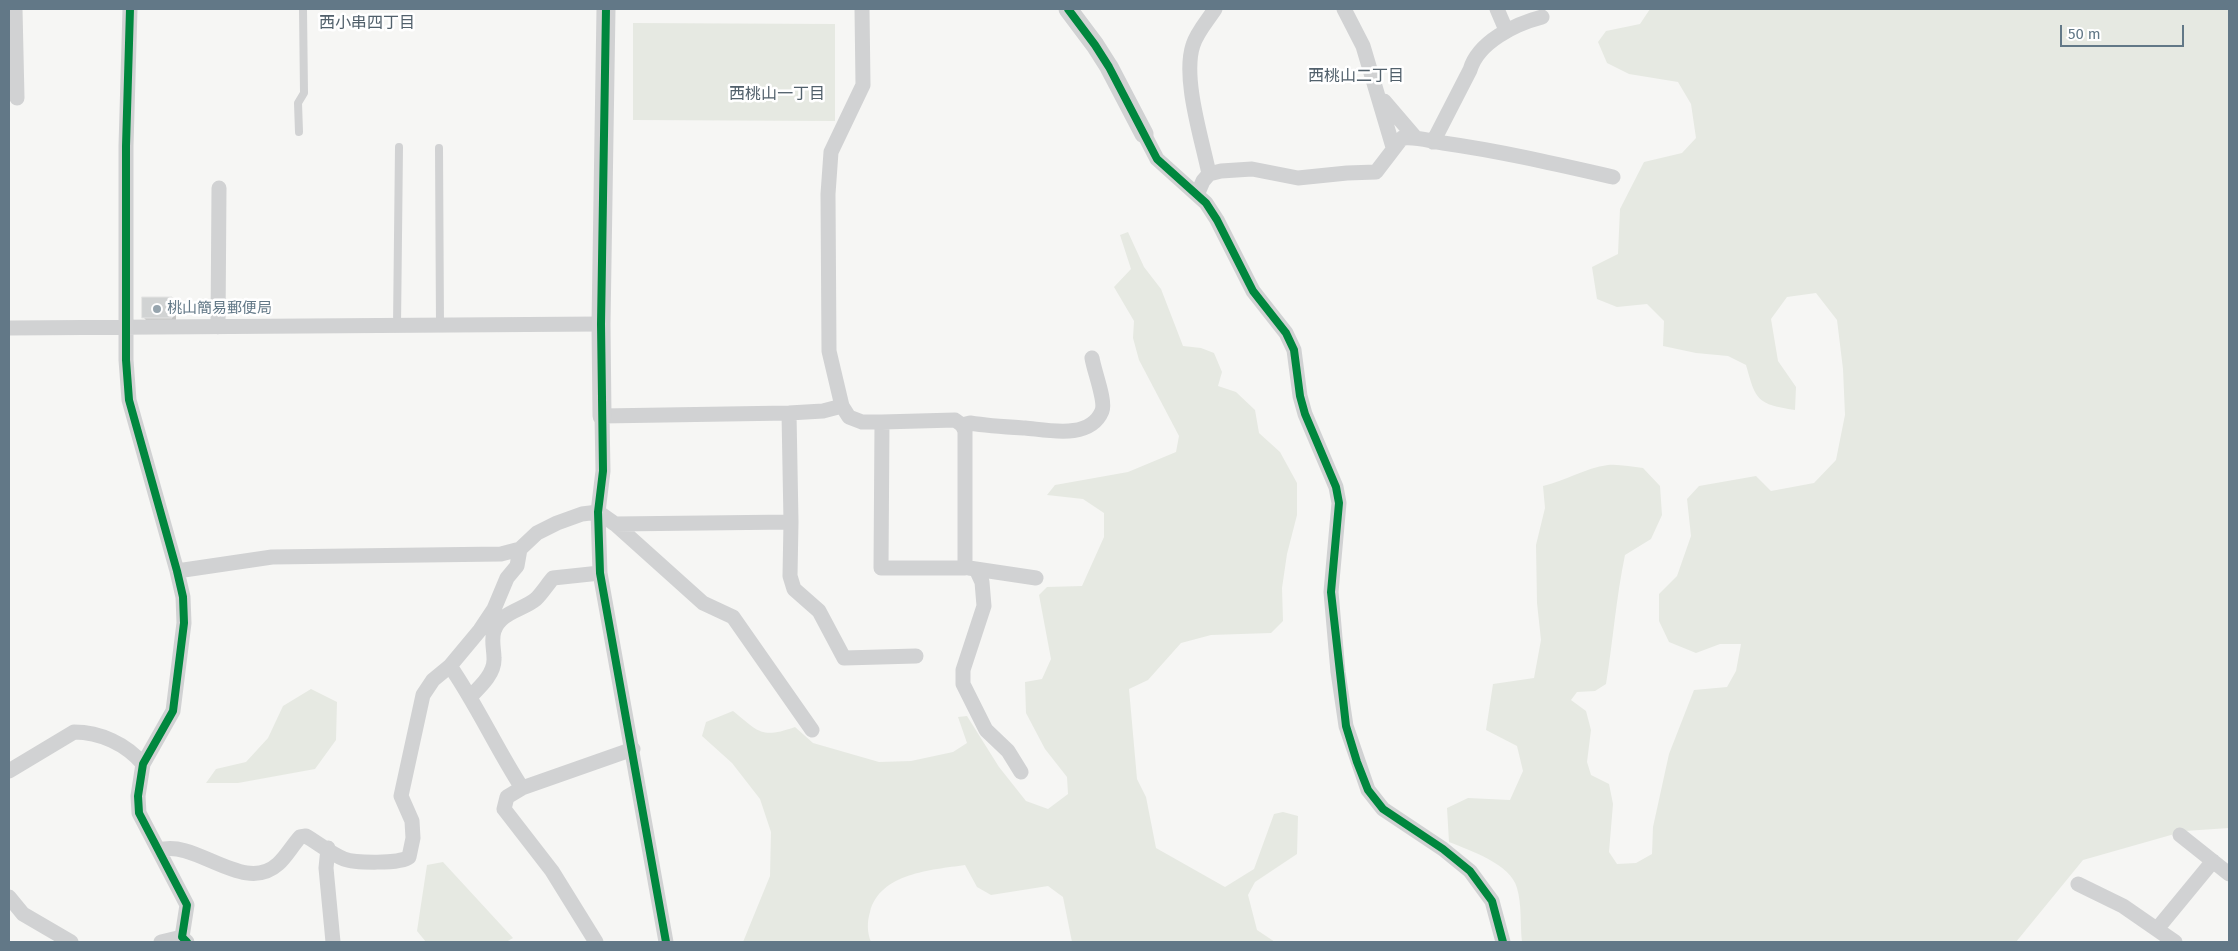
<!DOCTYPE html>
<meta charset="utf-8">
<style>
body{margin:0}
#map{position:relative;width:2238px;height:951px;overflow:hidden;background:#f6f6f4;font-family:"Fira Sans",sans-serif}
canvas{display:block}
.frame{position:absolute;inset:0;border:10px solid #627887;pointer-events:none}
.scale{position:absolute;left:2060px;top:25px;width:124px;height:22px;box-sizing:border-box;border:2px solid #627887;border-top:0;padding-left:6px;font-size:15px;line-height:18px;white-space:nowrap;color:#627887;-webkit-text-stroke:4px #fff;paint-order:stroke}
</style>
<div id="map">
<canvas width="2238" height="951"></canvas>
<div class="frame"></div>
<div class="scale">50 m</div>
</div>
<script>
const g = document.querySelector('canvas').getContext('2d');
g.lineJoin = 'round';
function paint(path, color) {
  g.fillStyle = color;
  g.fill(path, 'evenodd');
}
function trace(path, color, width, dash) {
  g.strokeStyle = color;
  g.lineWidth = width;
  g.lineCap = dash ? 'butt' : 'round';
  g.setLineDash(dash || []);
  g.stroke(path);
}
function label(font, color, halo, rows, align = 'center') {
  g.font = font + ' "Fira Sans","Noto Sans JP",sans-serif';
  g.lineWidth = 5;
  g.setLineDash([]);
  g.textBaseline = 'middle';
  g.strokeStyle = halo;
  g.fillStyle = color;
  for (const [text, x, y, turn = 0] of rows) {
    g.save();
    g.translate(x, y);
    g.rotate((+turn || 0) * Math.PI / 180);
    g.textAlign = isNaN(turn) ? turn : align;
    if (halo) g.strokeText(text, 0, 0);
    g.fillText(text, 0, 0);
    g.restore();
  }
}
const green = new Path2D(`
 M1650 9H2229V828L2185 831 2083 860 2016 942H1522C1520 925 1522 905 1517 888 1511 864 1469 850 1449 842L1447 808 1468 798 1510 800 1523 771 1517 746 1486 730 1493 684 1534 678 1541 640 1537 603 1536 545 1545 508 1543 486C1565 481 1585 468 1608 465 1619 464 1632 467 1643 468L1660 486 1662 515 1651 539 1625 555C1616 598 1613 641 1606 684L1595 691 1577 692 1571 700 1586 711 1591 730 1587 762 1591 775 1609 784 1613 804 1609 852 1617 864 1636 863 1652 854 1653 827 1669 754 1694 690 1727 687 1736 671 1741 644H1720L1696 653 1669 642 1659 621V594L1677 576 1691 536 1687 499 1699 486 1756 476 1771 491 1814 483 1836 460 1845 415 1843 369 1837 320 1816 293 1787 297 1771 319 1778 361 1796 387 1795 410C1757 404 1756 401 1746 365L1728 356 1696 353 1663 346 1664 321 1647 304 1617 307 1597 299 1592 267 1618 254 1620 209 1644 162 1682 153 1696 138 1691 104 1678 82 1629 74 1607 63 1598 42 1606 31 1640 24Z
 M633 23 835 24V121L633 120Z
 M1128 232 1144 267 1161 289 1183 346 1201 348 1214 353 1222 372 1218 386 1236 392 1255 410 1259 433 1280 452 1297 483V515L1287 554 1282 588 1283 621 1271 633 1211 635 1181 643 1148 680 1129 689 1137 779 1146 797 1156 848 1225 887 1254 869 1274 814 1283 812 1298 816 1297 854 1255 882 1248 895 1257 930 1275 942H1072L1063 897 1048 886 991 895 977 887 965 865C931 870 880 873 870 912 867 922 867 932 871 942H743L770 876 771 832 760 799 732 763 702 736 706 722 733 711C759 732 761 739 795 727L813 743 879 762 911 761 953 752 967 743 958 717 967 716 999 767 1026 801 1048 809 1068 794 1067 777 1045 749 1026 713 1025 682 1042 679 1051 659 1039 595 1047 587 1082 586 1104 537V513L1083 499 1047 495 1055 485 1128 472 1176 452 1179 436 1139 360 1133 338 1134 321 1114 287 1131 269 1120 235Z
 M311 689 337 702 336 740 315 769 238 783H206L216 769 246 762 268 738 283 706Z
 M443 862 513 938 506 942H426L417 931 427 865Z`);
const shadow = new Path2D(`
 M172 298 176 302V321H147L143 317Z`);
const building = new Path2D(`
 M142 297H172V318H142Z`);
const service = new Path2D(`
 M299 132 298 103 304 93 303 9
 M439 148 440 326
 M397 326 399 147`);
const minor = new Path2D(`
 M15 9 17 98
 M130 9 126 146V360L129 400 177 571 183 597 184 623 173 711 143 764 138 796 139 813 187 905 182 937 187 942
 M1344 9 1363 46 1393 147
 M1497 9 1506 30
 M1384 101 1414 136
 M1144 134 1157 159 1206 203 1217 220 1253 291 1286 333 1294 350 1300 396 1305 414 1336 487 1339 503 1331 592 1338 672 1346 726 1368 790 1383 809 1443 849 1470 871 1492 901 1503 942
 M1433 142 1470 70C1478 42 1515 24 1542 17
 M1209 174C1202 139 1182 78 1193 45 1197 32 1208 20 1215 9
 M1197 195 1203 181 1209 174 1221 171 1252 169 1298 178 1347 173 1376 172 1402 138C1417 136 1429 141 1443 143 1500 151 1556 164 1613 177
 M218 327 219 188
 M9 328 601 324
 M842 406 829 351 828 194 831 152 863 85 862 9
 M789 413 791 522 790 576 794 589 819 611 844 658 916 656
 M955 420 962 425 965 431V568H881L882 422Z
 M962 425 970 423C988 426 1007 427 1025 428 1048 430 1090 440 1102 411 1106 401 1094 371 1092 358
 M615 524 703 603 733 617 812 730
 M969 568 1036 578
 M976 569 982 582 984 606 963 670V684L986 730 1008 751 1021 772
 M177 571 272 557 501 554 520 549 537 533 557 523 582 514 598 512 615 524 791 522
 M450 666C477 705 496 748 522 788L633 749
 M471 696C481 686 495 673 494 658 494 649 491 640 494 631 500 612 523 610 536 599 542 593 547 585 553 578L600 573
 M9 771 74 732C100 732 126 744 143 764
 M522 788 507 797 504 809 552 871 596 942
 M2180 835 2229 874
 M328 848 326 868 333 942
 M160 850C196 839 244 895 278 864 286 857 292 846 300 837L306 836C318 843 331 854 344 859 354 863 401 864 409 857L413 838 412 821 401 796 423 695 433 680 450 666 480 630 494 609 507 578 517 566 520 549
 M2078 884 2123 906 2175 942
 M9 897 23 914 71 942
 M2157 929 2213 861
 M161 942 182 937
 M666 942 600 573 598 512 603 471 602 416 789 413 823 411 842 406 849 417 862 422H882`);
const tertiary = new Path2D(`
 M1068 9 1095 45 1109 67 1144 134
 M602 416 601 324 606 9`);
const cycleway = new Path2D(`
 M130 9 126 146V360L129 400 177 571 183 597 184 623 173 711 143 764 138 796 139 813 187 905 182 937 187 942
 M606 9 601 324 603 471 598 512 600 573 666 942
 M1068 9 1095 45 1109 67 1157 159 1206 203 1217 220 1253 291 1286 333 1294 350 1300 396 1305 414 1336 487 1339 503 1331 592 1346 726 1357 762 1368 790 1383 809 1443 849 1470 871 1492 901 1503 942`);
const markers = [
 [157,309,5,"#96a4ad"]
];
const poiNames = [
 ["桃山簡易郵便局",167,309]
];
const neighbourhoodNames = [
 ["西小串四丁目",367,24],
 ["西桃山二丁目",1356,77],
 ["西桃山一丁目",777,95]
];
paint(green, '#e6e9e2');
paint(shadow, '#0003');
paint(building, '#d1d3d3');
trace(building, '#e5e5e4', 1);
trace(service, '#d1d2d3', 8);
trace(minor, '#d1d2d3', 15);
trace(tertiary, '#d1d2d3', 19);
trace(cycleway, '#00873e', 8);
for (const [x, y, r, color] of markers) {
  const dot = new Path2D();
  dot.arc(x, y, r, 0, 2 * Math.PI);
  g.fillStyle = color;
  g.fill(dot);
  trace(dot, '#fff', 2);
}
label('15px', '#627887', '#fff', poiNames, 'left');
label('16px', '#51606b', '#fff', neighbourhoodNames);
</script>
